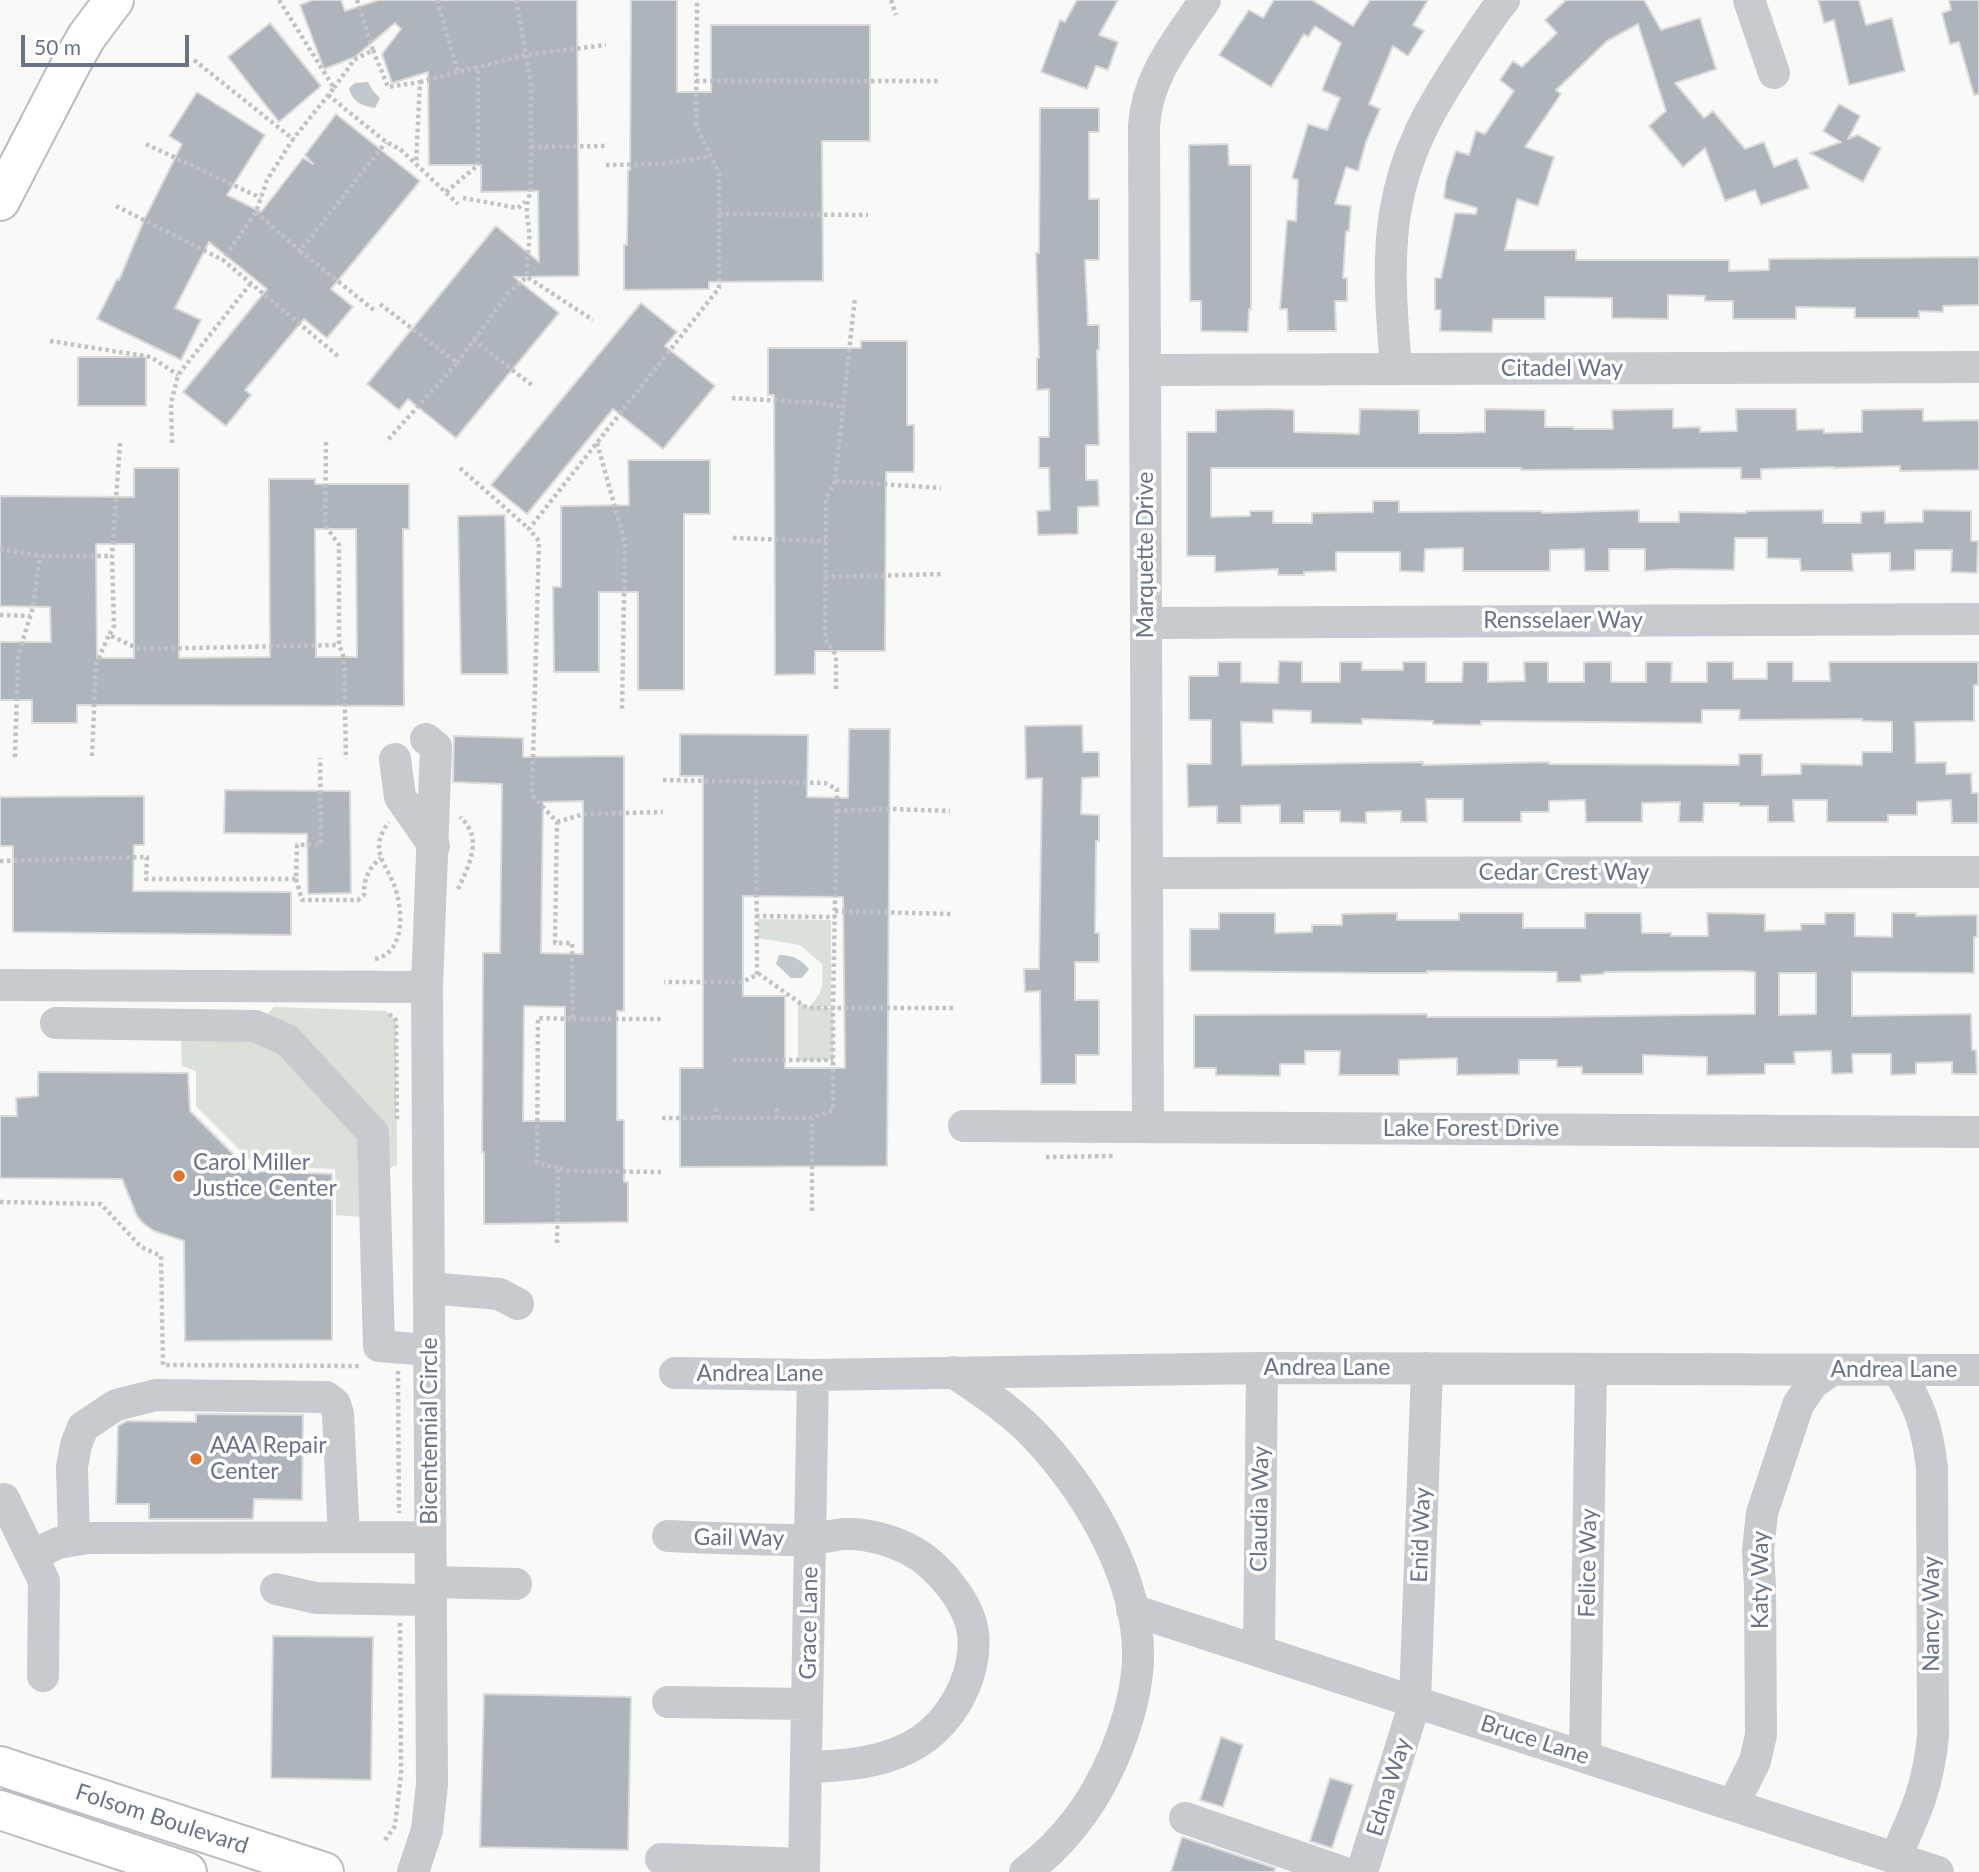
<!DOCTYPE html>
<style>
body{margin:0}
#map{position:relative;width:1979px;height:1872px;overflow:hidden;background:#f9f9f7;font-family:Lato,sans-serif}
canvas{display:block}
.scale{position:absolute;left:21px;top:35px;width:168px;height:32px;box-sizing:border-box;border:4px solid #687588;border-top:0;padding-left:9px;font-size:21px;line-height:24px;white-space:nowrap;color:#687588;-webkit-text-stroke:5px #fff;paint-order:stroke}
</style>
<div id="map">
<canvas width="1979" height="1872"></canvas>
<div class="scale">50 m</div>
</div>
<script>
const g = document.querySelector('canvas').getContext('2d');
g.lineJoin = 'round';
function paint(path, color) {
  g.fillStyle = color;
  g.fill(path, 'evenodd');
}
function trace(path, color, width, dash) {
  g.strokeStyle = color;
  g.lineWidth = width;
  g.lineCap = dash ? 'butt' : 'round';
  g.setLineDash(dash || []);
  g.stroke(path);
}
function label(font, color, halo, rows, align = 'center') {
  g.font = font + ' Lato,sans-serif';
  g.lineWidth = 7;
  g.setLineDash([]);
  g.textBaseline = 'middle';
  g.strokeStyle = halo;
  g.fillStyle = color;
  for (const [text, x, y, turn = 0] of rows) {
    g.save();
    g.translate(x, y);
    g.rotate((+turn || 0) * Math.PI / 180);
    g.textAlign = isNaN(turn) ? turn : align;
    if (halo) g.strokeText(text, 0, 0);
    g.fillText(text, 0, 0);
    g.restore();
  }
}
const green = new Path2D(`
 M758 919 831 920V1006L818 1008H833V1060L798 1061V1001L808 1008C824 991 823 987 822 964L800 945 758 938Z
 M274 1007 386 1011 396 1020 397 1165 369 1177 375 1218 336 1215 335 1169 256 1166 196 1106V1071L182 1066 181 1039 243 1041Z`);
const water = new Path2D(`
 M368 82 373 91 380 98 375 108C362 106 352 102 349 88L355 83Z
 M779 955C793 955 800 959 809 969L802 978H791L776 964Z`);
const building = new Path2D(`
 M313 0H341L345 11 379 0H577L579 276 514 277 559 313 456 438 408 399 399 410 367 384 496 226 539 262 538 191 481 192V165H429L428 72 392 83 382 54 401 29 395 23 355 57 324 69 300 5Z
 M631 0H677V92H711V25H870V141H822L823 281 709 282V289L624 290V245H627L628 170H630Z
 M1077 0H1118L1099 35 1118 42 1108 70 1096 66 1087 89 1041 72 1060 20 1065 22Z
 M1274 0H1312L1353 26 1370 0H1428L1413 25 1424 31 1408 56 1393 46 1369 104 1380 109 1366 142 1358 171 1346 167 1335 204 1351 206 1349 231H1346L1343 278H1347V301H1335L1336 331H1288L1287 309H1280L1287 220 1296 221 1298 180 1292 178 1308 124 1327 130 1340 98 1322 90 1341 43 1315 26 1308 37 1304 34 1271 87 1219 55 1249 10 1263 18Z
 M1566 0H1644L1661 30 1700 18 1716 69 1675 83 1704 118 1713 111 1745 149 1764 142 1774 167 1797 158 1809 188 1761 205 1755 190 1725 201 1705 148 1683 167 1649 126 1666 111 1638 24 1607 41 1556 90 1561 94 1525 147 1554 157 1538 206 1517 199 1505 250H1576V260H1729V271L1769 270V259L1979 257V305L1943 306V312L1919 311V318H1855V308L1796 307V319H1733V301H1705V296L1668 295V319L1612 318V298L1545 297V319H1493L1492 332 1440 331 1441 310H1435V278H1441L1455 213 1476 214 1477 208 1444 198 1446 181 1456 151 1469 155 1476 131 1485 134 1514 91 1500 80 1513 61 1522 67 1557 33 1545 20Z
 M1818 0H1859L1866 25 1892 18 1905 71 1849 85 1834 20 1824 23Z
 M1949 0H1979V94L1974 95 1959 42 1950 44 1942 13 1951 10Z
 M270 23 321 86 279 122 228 57Z
 M197 92 265 135 227 195 261 212 303 158 313 164 305 155 336 114 420 181 331 289 353 307 327 338 304 319 245 390 251 395 226 426 183 392 267 289 209 242 175 308 201 320 181 360 97 319 117 279 119 280 145 218 182 144 169 136Z
 M1839 104 1860 116 1848 139 1858 135 1881 148 1863 182 1810 153 1841 142 1823 131Z
 M1040 108H1099V132H1089V199H1099V260H1085L1088 325H1099V350H1097L1099 445H1086V480H1098L1099 506 1078 507V534L1038 535 1037 511 1050 510 1049 468H1039V437H1049V389L1037 390V358H1039L1036 253H1039Z
 M1228 144 1229 165H1251V309H1249L1248 332 1201 331V301H1190L1189 145Z
 M641 303 677 332 665 346 715 386 663 449 613 409 527 514 491 485Z
 M861 341H907V425H914V472H886L885 651H815V674L775 675 774 395H768V348H861Z
 M78 357H146V406H78Z
 M1360 409 1419 410V433H1456L1485 432V409L1545 410V427H1574V429H1613L1612 410 1673 409V428L1700 427V432L1737 431 1736 409H1796L1797 430 1824 429V433L1862 432V410L1923 409V421L1979 420V470L1900 471V466L1834 468V467L1761 469V479H1741V468L1521 470V468H1211V517L1250 516V511H1273V523H1312V513L1373 512V501H1399V512L1542 511V513L1639 510V522H1679V512L1746 513V511L1823 510V523H1861V512L1885 511V523L1923 522V510L1971 511V541H1978L1977 573 1951 572 1952 550H1915V570L1890 571V553L1852 554 1853 571H1801L1800 559 1767 558V538H1735L1734 570 1672 569 1645 571V549H1609V571H1585L1584 549 1550 550V571H1463V548L1425 549 1424 572 1400 571V552H1336V571L1304 572V575H1278V569L1215 572V556H1187V432H1216V410L1271 409 1294 410V432L1359 434Z
 M628 460H710V514H684V690H638V592H599V672H554L553 587H561V506L629 505Z
 M134 468H179V658L270 657 269 479H315V484H409V529H403L404 706 77 705V723H32V700H0V642H51L50 607 0 606V496L134 497ZM315 529H356L357 657H316ZM96 544H134V658H97Z
 M505 515 508 674H461L458 516Z
 M1279 661 1302 662V682H1340V662H1362V670H1403V662H1426V682H1462L1463 662H1488V682L1525 681 1524 662H1548V682H1584V662H1611V682H1646V662H1672L1671 682H1707V662H1733V679H1767V662H1793V681H1830L1829 662H1978V685H1974V721L1915 722 1916 763 1946 762V774L1971 773 1972 793H1978V823H1952L1951 800 1917 802V815H1888V822H1827V800H1793L1794 822H1768V806H1739V803H1704L1703 822H1679L1680 802 1642 803V822H1586L1585 800 1549 801V812H1521V822H1463V799H1426L1427 822H1401V811L1366 812V823L1340 822V811H1304V823H1280V805L1241 806V823H1217V806L1188 807 1187 764H1211V720H1189V676H1218V662H1241V682L1278 683ZM1273 710 1311 711V723L1362 724V719L1433 721V724L1481 725V721L1702 723V710H1740L1739 720 1862 719V721L1892 722V752H1862V765L1801 764V774L1762 775V754H1739V765L1549 764V762L1423 765V762L1242 765 1241 722 1273 723Z
 M1082 725 1083 752H1099V777L1082 778 1081 814 1099 815V841H1096L1095 933H1099V962H1075V1000H1099V1055H1076V1084H1041L1040 991 1025 992 1024 969H1039L1042 778 1026 779 1025 726Z
 M849 729H890L887 1166 680 1167V1068H703V776H680V734L808 735 807 797 848 798ZM743 896 843 897 845 1068H785V996H743Z
 M454 736 523 738V757L624 756V1011H617V1120H624V1182H628V1222L484 1224V1152H482L483 953H500L502 784 453 782ZM583 801V954L541 953 543 802ZM524 1006 565 1007V1121H523Z
 M225 790 350 791 351 893 308 894 307 834 224 833Z
 M144 796V845H134L133 891 291 892V935L13 932V846H0V797Z
 M1219 913H1275V933L1312 932V925H1342V914L1397 913V920H1459V913H1523V928H1585V913H1641L1642 933H1671V936H1708L1707 913 1765 914V931L1801 930V924H1825V913H1855V936L1892 937V913H1916V916L1977 915V937H1974V973L1852 972V1016L1971 1014 1972 1050H1976L1977 1074H1952V1062L1916 1063V1074L1891 1075V1054H1852L1853 1073 1832 1074 1831 1051 1794 1052 1795 1064H1765V1074L1707 1075V1057L1643 1055V1074H1582V1067H1557V1060H1519V1074L1457 1075V1058L1399 1060V1075H1339L1340 1051H1305V1064H1280V1076L1216 1075V1068H1194V1015L1427 1014V1017H1549L1755 1014V972L1741 971 1604 972V974L1581 975V982H1557V972L1427 971V973H1376L1190 971V929H1219ZM1779 973H1816V1014L1779 1015Z
 M38 1072 188 1073 190 1111 250 1171 332 1174V1340L185 1341 184 1241 154 1231 144 1224 137 1216 122 1179 0 1178V1116H17L16 1098 38 1096Z
 M196 1414 303 1415 302 1500 254 1499 253 1519H149V1504H116L118 1426 127 1421 196 1422Z
 M273 1636 373 1637 371 1780 271 1778Z
 M484 1694 631 1697 628 1850 480 1847Z
 M1221 1737 1243 1745 1223 1807 1200 1800Z
 M1330 1778 1353 1785 1332 1848 1310 1841Z
 M1182 1837 1275 1868 1274 1872H1171Z`);
const path = new Path2D(`
 M279 0 334 88 293 139
 M437 0 458 72
 M516 0 531 82V192C522 209 531 225 529 243 528 254 527 265 527 277
 M891 0 896 15
 M373 50 388 87 420 82 416 163
 M194 60 293 139 267 180 256 212 223 260
 M696 81H938
 M420 82 525 55 606 45
 M334 88 354 60 373 50 357 0
 M328 95 386 142 400 149 458 204
 M146 144 261 198
 M531 147 606 146
 M606 165 662 164 711 156
 M446 192 478 165V67
 M463 198 518 208 525 202
 M116 206 223 260 339 357
 M256 212 300 251 386 142
 M719 214 868 215
 M300 251 375 311
 M380 304 457 363 386 442
 M474 340 508 293 527 277 593 320
 M50 341 151 357 178 375
 M457 363 474 340 533 386
 M732 398 820 403 843 407
 M326 442 325 525 339 545V645L344 658 346 759
 M120 443 112 556 114 626 109 635 139 649 339 645
 M172 443 171 403 178 375 251 283
 M597 443 625 543 622 711
 M460 468 529 529
 M835 481 941 488
 M733 538 826 541
 M0 549 40 556H112
 M825 577 944 574
 M0 615 30 616
 M836 689V655L825 639 826 499 835 481 855 297
 M92 756 96 664 109 635
 M15 757 18 656 33 607 40 556
 M663 780 825 783 837 789 833 1008H953
 M756 782 757 975
 M837 811 890 809 950 811
 M557 822 584 814 663 812
 M0 861 147 857 146 879H296L297 845 321 844 320 758
 M296 879 302 900H358L364 895C364 878 368 869 381 858
 M458 889C469 865 484 838 460 817
 M835 911 951 914
 M756 916 835 917
 M375 959C403 953 403 917 397 894 391 867 365 853 389 822
 M389 1014 396 1020 397 1121
 M573 1019H663
 M733 1060H833
 M716 1108V1118
 M777 1108V1118
 M662 1118H812L833 1110V1008H807L759 974 742 982H664
 M1046 1157 1114 1156
 M558 1168 537 1163 538 1018 573 1019 572 943H555L557 822 532 795 539 541 529 529 719 288V173L696 126 697 0
 M0 1202 101 1204 141 1247 161 1256 163 1365 362 1366
 M812 1211V1118
 M557 1243 558 1168 568 1171 662 1172
 M398 1371 399 1513
 M385 1840 395 1826 401 1774 400 1623`);
const minor = new Path2D(`
 M1749 0 1774 73
 M1396 369C1392 318 1387 264 1395 213 1405 151 1430 109 1464 57 1477 38 1489 18 1504 0
 M1146 370 1979 367
 M1147 623 1979 619
 M395 759 400 797 434 846
 M1148 873 1979 872
 M0 985 427 987
 M56 1023 255 1026 287 1040 373 1133 379 1346 429 1350
 M964 1126 1979 1132
 M1148 1127 1144 126C1147 76 1178 40 1205 0
 M429 1288 499 1294 518 1304
 M953 1372C984 1393 1015 1413 1040 1441 1091 1497 1140 1581 1138 1659 1137 1692 1127 1725 1114 1756 1095 1801 1065 1842 1025 1872
 M675 1373 813 1375 1262 1368 1979 1370
 M0 1500 4 1499 44 1581 43 1676
 M668 1536C714 1538 761 1540 807 1540 819 1539 831 1535 844 1534 865 1533 891 1540 910 1550 937 1564 969 1602 973 1633 977 1669 959 1708 932 1732 898 1762 849 1766 806 1767
 M74 1540 72 1467 76 1445 83 1427 116 1405 156 1395 326 1397 335 1404 338 1414 344 1537
 M32 1556 58 1543 88 1538 430 1537
 M431 1582 516 1584
 M276 1589 316 1598 431 1600
 M1132 1610 1938 1872
 M1259 1651 1262 1368
 M668 1702 807 1704
 M1585 1757 1591 1369
 M1733 1805 1755 1761 1761 1735 1760 1587 1758 1550 1762 1513 1798 1405 1812 1384 1832 1370
 M1185 1818 1342 1872
 M1895 1858C1916 1812 1928 1787 1933 1736L1932 1468C1927 1426 1920 1406 1898 1370
 M661 1859 804 1864
 M413 1872 427 1830 432 1784 427 987 436 747 426 739
 M804 1872 813 1375
 M1362 1872 1415 1702 1427 1368`);
const major = new Path2D(`
 M0 1766 324 1872
 M0 1810 187 1872`);
const highway = new Path2D(`
 M0 201 72 62 87 36 114 0`);
const markers = [
 [179,1176,7,"#e3732d"],
 [196,1459,7,"#e3732d"]
];
const streetNames = [
 ["Citadel Way",1562,369],
 ["Marquette Drive",1146,555,-90],
 ["Rensselaer Way",1563,621],
 ["Cedar Crest Way",1564,873],
 ["Lake Forest Drive",1471,1129],
 ["Andrea Lane",1327,1368],
 ["Andrea Lane",1894,1370],
 ["Andrea Lane",760,1374],
 ["Bicentennial Circle",430,1431,-90],
 ["Claudia Way",1260,1509,-89],
 ["Enid Way",1421,1535,-88],
 ["Gail Way",739,1538,1],
 ["Felice Way",1588,1563,-89],
 ["Katy Way",1761,1580,-90],
 ["Nancy Way",1932,1614,-90],
 ["Grace Lane",809,1623,-89],
 ["Bruce Lane",1535,1740,18],
 ["Edna Way",1389,1787,-73],
 ["Folsom Boulevard",162,1819,18]
];
const poiNames = [
 ["Carol Miller",193,1163],
 ["Justice Center",193,1189],
 ["AAA Repair",210,1446],
 ["Center",210,1472]
];
paint(green, '#dae1d8');
paint(water, '#c0c9ce');
paint(building, '#aeb4bc');
trace(building, '#dbdbd9', 2);
trace(major, '#babdc2', 42);
trace(highway, '#babcc0', 42);
trace(path, '#c1c2c5', 4.5, [3.5, 3.5]);
trace(minor, '#c7cace', 32);
trace(major, '#fff', 38);
trace(highway, '#fff', 38);
for (const [x, y, r, color] of markers) {
  const dot = new Path2D();
  dot.arc(x, y, r, 0, 2 * Math.PI);
  g.fillStyle = color;
  g.fill(dot);
  trace(dot, '#fff', 2.5);
}
label('23px', '#687588', '#fff', streetNames);
label('23px', '#687588', '#fff', poiNames, 'left');
</script>
